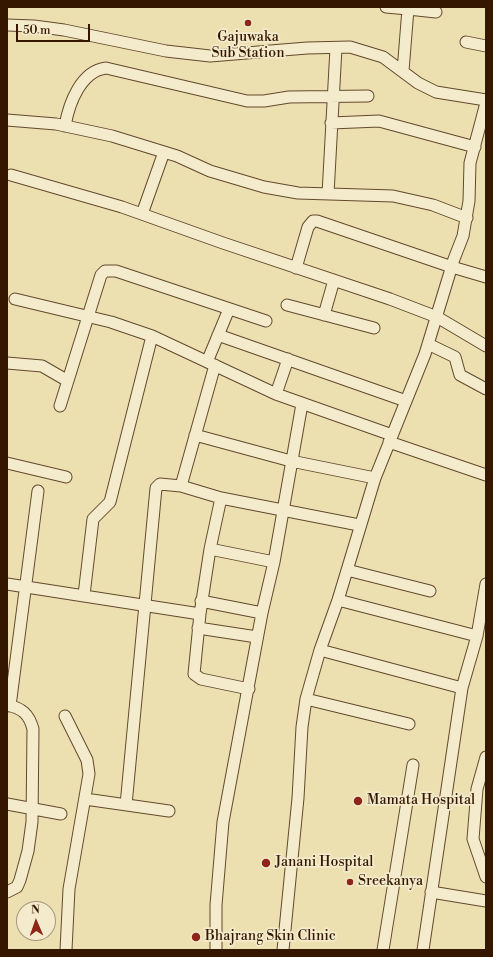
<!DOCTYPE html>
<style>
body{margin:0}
#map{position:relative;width:493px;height:957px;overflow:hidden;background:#ece0b1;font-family:"Libre Bodoni",serif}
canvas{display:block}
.frame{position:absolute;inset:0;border:8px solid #351700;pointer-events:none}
.north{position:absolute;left:16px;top:901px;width:40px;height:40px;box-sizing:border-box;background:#f3ebcc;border:1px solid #a7967a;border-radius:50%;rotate:358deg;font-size:11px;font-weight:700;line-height:16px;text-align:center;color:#351700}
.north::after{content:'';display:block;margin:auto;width:14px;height:18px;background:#8f2418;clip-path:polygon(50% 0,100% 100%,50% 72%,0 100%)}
.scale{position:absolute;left:16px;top:24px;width:74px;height:18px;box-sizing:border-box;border:2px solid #351700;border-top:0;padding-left:5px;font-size:12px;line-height:14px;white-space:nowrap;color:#351700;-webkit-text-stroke:3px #f3ebcc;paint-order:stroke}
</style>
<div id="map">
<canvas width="493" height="957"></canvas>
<div class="frame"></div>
<div class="north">N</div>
<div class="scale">50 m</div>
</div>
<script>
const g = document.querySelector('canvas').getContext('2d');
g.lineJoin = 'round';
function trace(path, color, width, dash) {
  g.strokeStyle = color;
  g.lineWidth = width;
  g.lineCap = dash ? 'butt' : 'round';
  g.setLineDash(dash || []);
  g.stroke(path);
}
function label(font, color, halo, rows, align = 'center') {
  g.font = font + ' "Libre Bodoni",serif';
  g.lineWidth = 3.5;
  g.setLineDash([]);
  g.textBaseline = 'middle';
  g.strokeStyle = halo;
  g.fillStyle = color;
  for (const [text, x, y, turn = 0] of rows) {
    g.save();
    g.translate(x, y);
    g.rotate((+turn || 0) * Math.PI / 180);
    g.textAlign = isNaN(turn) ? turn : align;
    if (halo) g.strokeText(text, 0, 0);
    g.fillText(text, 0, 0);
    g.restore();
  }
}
const minor = new Path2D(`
 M386 7 408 9
 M7 25 34 26 64 30 166 51 210 56 307 48 350 47 383 57 418 83 436 92 486 100
 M466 42 486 46
 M403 71 408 9 436 12
 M7 120 56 124 112 136 177 156 210 171 264 187 298 193 393 196 433 205 467 218
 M331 123 379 121 475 147
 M65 126C69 103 81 71 106 68L247 101H264L289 97 368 96
 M11 175 122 207 223 243 390 299 437 317 486 346
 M328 194 336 48
 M142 214 164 152
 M296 268 308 227 313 221H317L452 267 486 277
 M15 299 111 322 152 336 276 394 392 435
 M287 305 374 328
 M324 315 334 280
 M218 335 406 401
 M428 344 455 357 460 375 486 389
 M207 362 229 309
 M7 363 42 366 68 381
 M276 394 288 359
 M60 406 101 275 105 271H116L266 321
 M195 435 291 461 375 478
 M389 442 486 475
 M7 463 66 477
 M221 498 359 525
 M210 549 274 562
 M347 570 430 591
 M7 584 200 614 210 549 221 498 181 486 215 365
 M84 595 93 519 110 502 152 336
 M338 600 477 636
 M201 601 262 613
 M200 614 194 674 201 679 249 689
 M198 628 257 637
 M320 650 462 688
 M306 699 409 724
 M7 705C22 708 29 714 33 729L32 822 28 851 20 880 17 887 7 892
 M10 706 38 491
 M65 716 87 760 89 774 69 889 66 950
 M486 757 477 789 473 839 486 877
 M85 799 169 811
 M7 804 61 814
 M126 805 156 488 160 484 181 486
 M431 892 486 901
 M216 950V905L223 822 262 613 274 562 302 404
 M283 950 298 798 302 727 306 699 320 650 338 600 375 478 425 354 454 259 463 236 469 201 470 163 486 103
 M383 950 413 765
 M423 950 462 688 477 636 486 584`);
const markers = [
 [248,23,4,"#8f2418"],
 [358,801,5,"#8f2418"],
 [266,863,5,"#8f2418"],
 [350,882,4,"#8f2418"],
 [196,937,5,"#8f2418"]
];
const poiNames = [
 ["Gajuwaka",248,38,"center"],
 ["Sub Station",248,54,"center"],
 ["Mamata Hospital",367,801],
 ["Janani Hospital",275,863],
 ["Sreekanya",358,882],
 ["Bhajrang Skin Clinic",205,937]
];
trace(minor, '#63492c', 13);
trace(minor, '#f3ebcc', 11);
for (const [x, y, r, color] of markers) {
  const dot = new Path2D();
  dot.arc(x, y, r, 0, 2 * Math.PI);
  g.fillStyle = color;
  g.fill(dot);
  trace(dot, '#f3ebcc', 1.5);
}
label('14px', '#351700', '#f3ebcc', poiNames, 'left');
</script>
